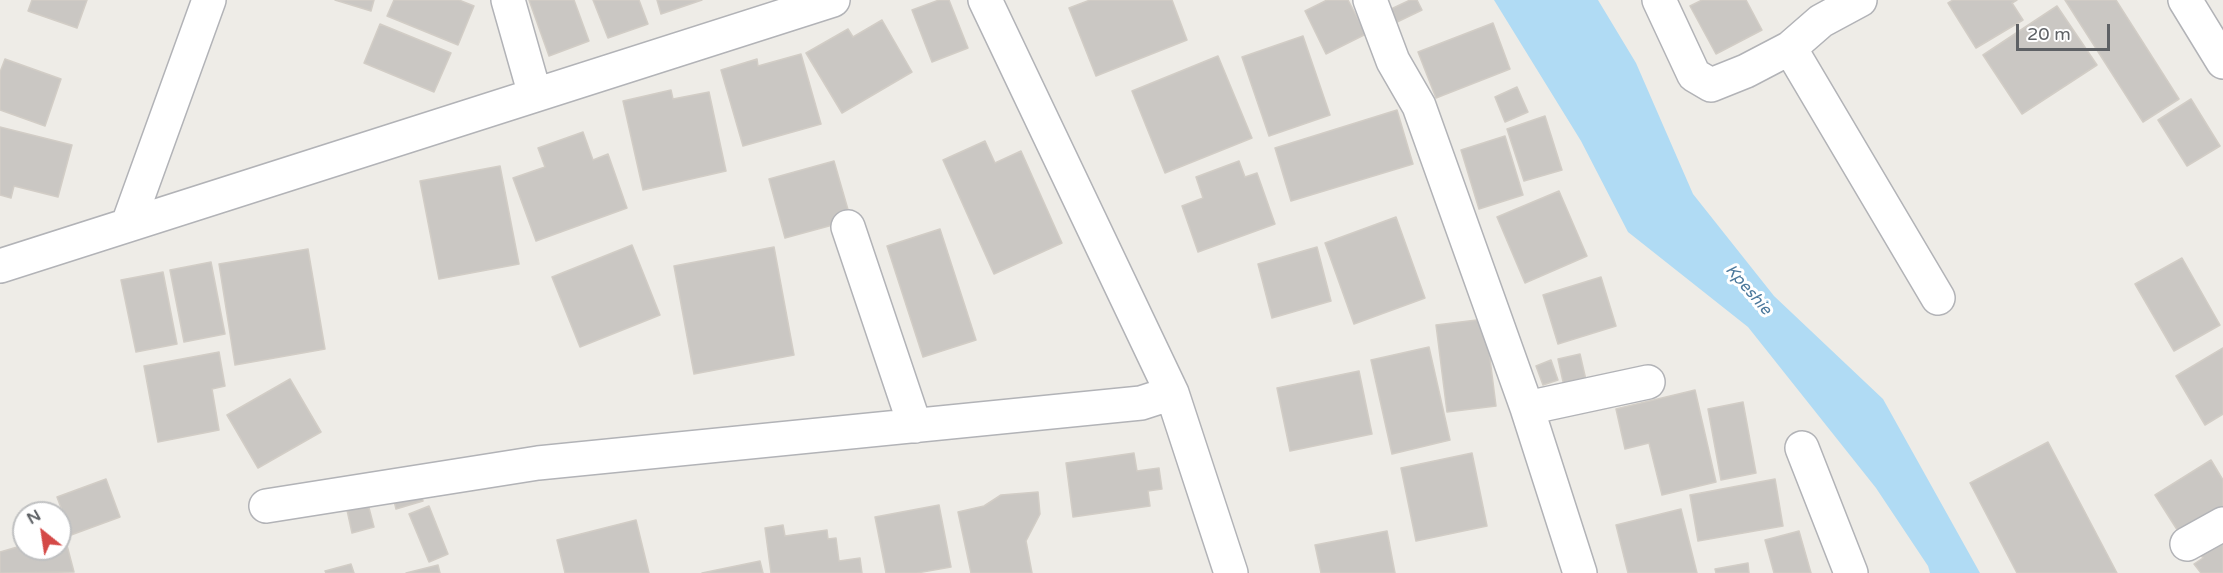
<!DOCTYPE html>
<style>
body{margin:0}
#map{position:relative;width:2223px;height:573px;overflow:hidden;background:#eeece7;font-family:"Varela Round",sans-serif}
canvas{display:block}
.north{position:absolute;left:12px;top:501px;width:60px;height:60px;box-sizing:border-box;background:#fff;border:2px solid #bfc0c1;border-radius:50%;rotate:330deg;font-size:16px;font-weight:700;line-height:24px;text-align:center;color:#5e6165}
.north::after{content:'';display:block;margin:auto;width:21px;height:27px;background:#d44947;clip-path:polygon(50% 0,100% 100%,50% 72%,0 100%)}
.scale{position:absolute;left:2016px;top:24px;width:94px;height:27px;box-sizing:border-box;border:3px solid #5e6165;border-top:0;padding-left:8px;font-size:18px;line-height:21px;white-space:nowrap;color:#5e6165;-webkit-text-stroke:4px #fff;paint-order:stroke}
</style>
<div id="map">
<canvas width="2223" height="573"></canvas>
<div class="north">N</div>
<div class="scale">20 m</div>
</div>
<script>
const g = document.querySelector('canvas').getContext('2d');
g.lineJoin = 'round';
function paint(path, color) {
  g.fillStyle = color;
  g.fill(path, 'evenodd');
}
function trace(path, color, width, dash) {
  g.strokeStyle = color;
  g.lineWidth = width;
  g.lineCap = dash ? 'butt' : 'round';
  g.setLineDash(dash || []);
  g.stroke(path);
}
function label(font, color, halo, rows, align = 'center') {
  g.font = font + ' "Varela Round",sans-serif';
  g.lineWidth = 6;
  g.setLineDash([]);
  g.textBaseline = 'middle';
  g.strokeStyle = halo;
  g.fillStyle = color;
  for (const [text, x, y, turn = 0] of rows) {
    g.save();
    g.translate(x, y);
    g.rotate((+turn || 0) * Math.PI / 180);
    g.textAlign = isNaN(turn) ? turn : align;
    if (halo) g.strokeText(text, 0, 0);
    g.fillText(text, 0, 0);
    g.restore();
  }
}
const water = new Path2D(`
 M1494 0H1598L1636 63 1693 194 1774 296 1883 399 1980 573H1930L1928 566 1876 488 1748 327 1628 232 1581 141Z`);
const building = new Path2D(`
 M32 0H87L77 28 28 11Z
 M335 0H374L371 11Z
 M394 0H459L474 6 458 45 387 16Z
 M529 0H574L589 41 549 56Z
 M593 0H639L648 24 608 38Z
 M657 0H702L661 14Z
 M939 0H949L968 48 932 62 912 10Z
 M1090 0H1172L1187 40 1096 76 1069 8Z
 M1327 0H1348L1366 34 1326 54 1305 11Z
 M1410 0H1417L1422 10 1395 23 1389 10Z
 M1702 0H1746L1762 30 1716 54 1690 6Z
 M1953 0H2017L2012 3 2023 20 1976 48 1948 3Z
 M2065 0H2116L2179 99 2143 122Z
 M2057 6 2097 65 2022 114 1983 55Z
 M882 20 912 72 842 113 806 53 848 29 853 37Z
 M1493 23 1510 69 1436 98 1418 52Z
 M380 24 451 53 434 92 364 63Z
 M1303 36 1330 115 1269 136 1242 57Z
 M801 54 821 124 743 146 721 70 757 59 758 66Z
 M1218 56 1252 138 1165 173 1132 91Z
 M5 59 61 79 45 126 0 110V72Z
 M1517 87 1528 112 1505 122 1495 97Z
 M671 90 673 99 709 92 726 171 643 190 623 101Z
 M2191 99 2220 146 2187 166 2158 120Z
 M1397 110 1413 164 1291 201 1275 148Z
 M1545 116 1562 170 1524 181 1507 129Z
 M0 127 72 145 58 197 14 186 11 198 0 195Z
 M583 132 593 160 608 154 627 208 536 241 513 178 545 167 538 148Z
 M1505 136 1523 195 1479 209 1461 150Z
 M985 141 995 163 1021 151 1062 243 994 274 943 160Z
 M834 161 851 220 785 238 769 179Z
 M1239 161 1245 177 1257 173 1275 224 1198 252 1182 206 1203 198 1196 177Z
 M500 166 519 264 439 279 420 181Z
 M1559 191 1587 256 1525 283 1497 217Z
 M1396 217 1425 298 1354 324 1325 243Z
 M940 229 976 340 923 357 887 246Z
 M632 245 660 315 580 347 552 277Z
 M774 247 794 355 694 374 674 266Z
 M1317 247 1331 301 1272 318 1258 264Z
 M308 249 325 349 235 365 219 264Z
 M2182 258 2220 325 2174 351 2135 284Z
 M211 262 225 334 184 342 170 270Z
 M163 272 177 344 136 352 121 280Z
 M1601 277 1616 326 1558 344 1543 295Z
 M1485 319 1496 406 1447 412 1436 325Z
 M1429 347 1450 440 1392 454 1371 360Z
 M2223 348V414L2205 425 2176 376Z
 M219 352 225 386 212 389 219 430 158 442 144 366Z
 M1580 354 1586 380 1564 386 1558 359Z
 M1551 360 1558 380 1543 385 1536 366Z
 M1359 371 1372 434 1290 451 1277 388Z
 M290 379 321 432 258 468 227 415Z
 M1695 390 1716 482 1662 495 1649 443 1625 449 1616 409Z
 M1743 402 1756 473 1721 480 1708 409Z
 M2048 442 2117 573H2017L1970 483Z
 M1134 453 1137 471 1159 468 1162 489 1148 491 1150 506 1073 517 1066 463Z
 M1472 453 1487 526 1416 541 1401 468Z
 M2211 460 2223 480V514L2183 539 2155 495Z
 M106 479 120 517 71 535 57 497Z
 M1775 479 1783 526 1698 541 1690 495Z
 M419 486 423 501 396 509 392 493Z
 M1038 492 1040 514 1026 541 1032 573H971L958 512 984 506 1001 495Z
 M368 504 374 527 352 533 347 510Z
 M939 505 951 567 917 573H886L875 517Z
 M429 506 448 554 429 562 409 514Z
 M1681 509 1697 573H1628L1616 525Z
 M636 520 649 573H565L557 540Z
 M783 525 785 536 827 530 828 539 836 538 839 561 860 558 862 573H771L765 528Z
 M2223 528V573H2201L2194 564 2203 558 2195 547Z
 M1387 531 1395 573H1321L1315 545Z
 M1799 531 1811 573H1774L1765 540Z
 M64 534 74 572 0 573V552L24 545V549H60V535Z
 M760 561 763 573H702Z
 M1748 563 1749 573H1716L1715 569Z
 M351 564 354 573H326L325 571Z
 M438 565 440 573H406Z`);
const minor = new Path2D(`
 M508 0 535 95
 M985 0 1172 393 1231 573
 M1370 0 1393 61 1419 106 1527 408 1580 573
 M1659 0 1694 75 1711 85 1746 71 1790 48 1821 21 1860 0
 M2185 0 2223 62
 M1790 48 1938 298
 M128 224 209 0
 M848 227 915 426
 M0 266 833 0
 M1527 408 1648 382
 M1802 448 1851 573
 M266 506 538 463 1141 403 1172 393
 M2187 544 2223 524`);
const waterNames = [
 ["Kpeshie",1748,290,49]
];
paint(water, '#b0dbf4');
paint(building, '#cac7c3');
trace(building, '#d2cdc6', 1.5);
trace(minor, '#b2b3b7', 36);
trace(minor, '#fff', 33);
label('italic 16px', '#4c799c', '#fff', waterNames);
</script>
